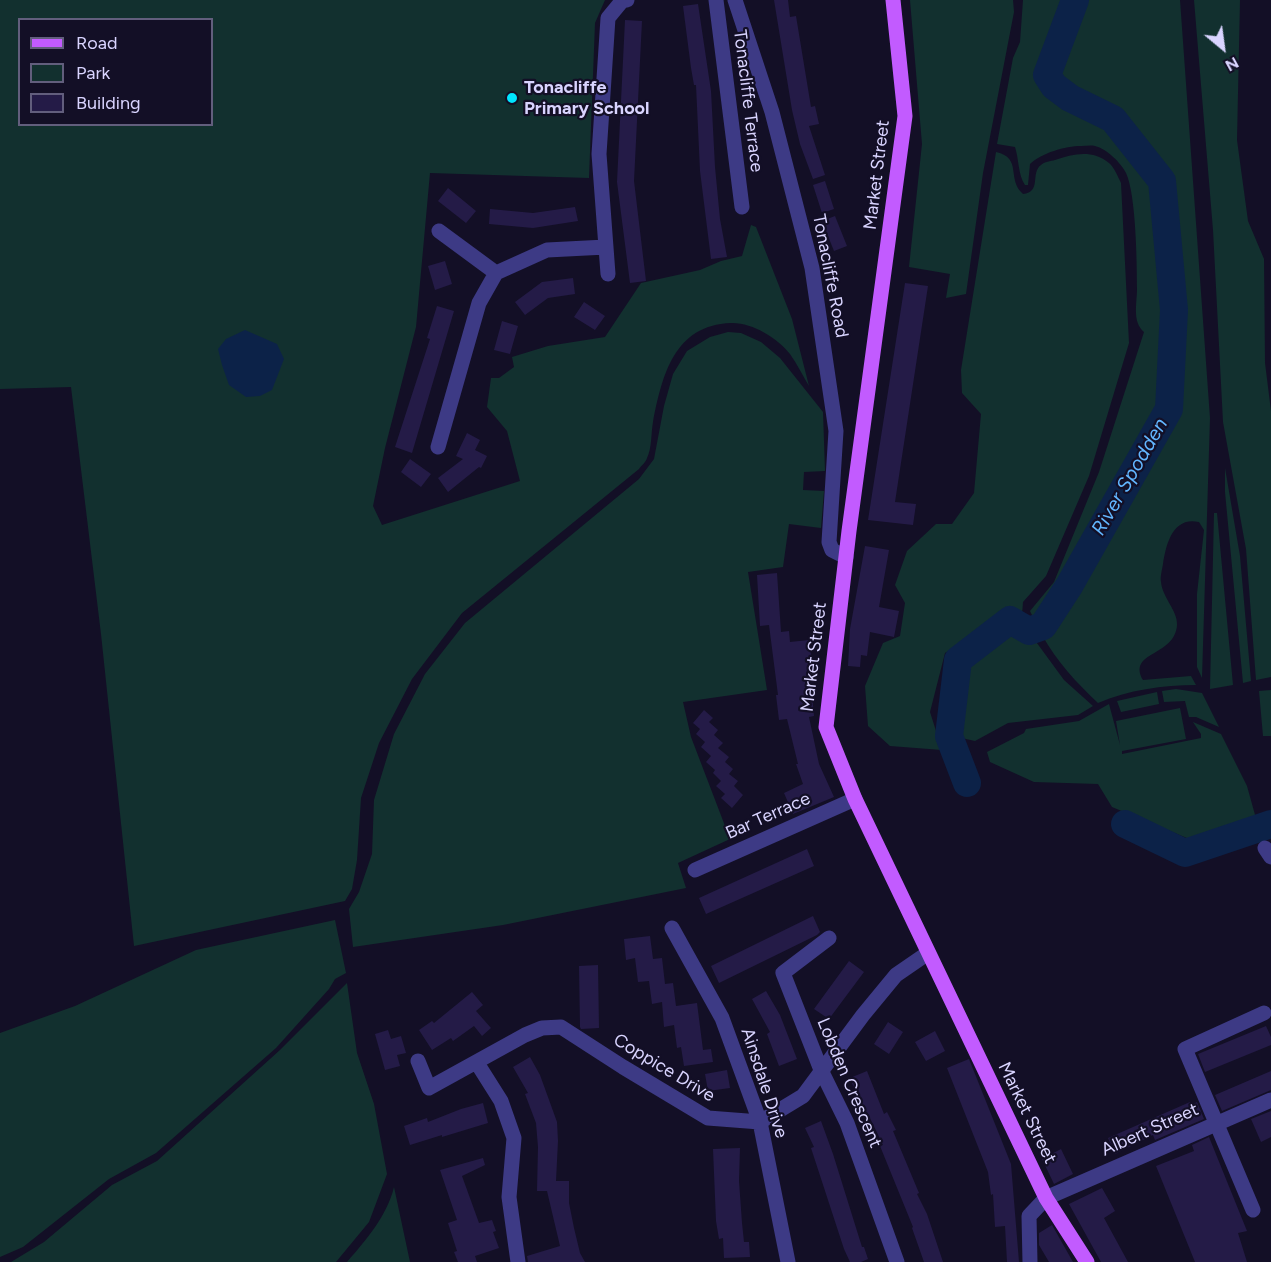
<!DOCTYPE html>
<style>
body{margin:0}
#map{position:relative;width:1271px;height:1262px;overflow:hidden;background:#130f26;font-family:Figtree,sans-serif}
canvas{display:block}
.legend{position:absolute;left:18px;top:18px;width:195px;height:108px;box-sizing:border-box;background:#130f26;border:2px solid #625e7d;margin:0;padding:8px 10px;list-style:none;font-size:18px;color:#d9d4ff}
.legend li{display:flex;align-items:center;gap:12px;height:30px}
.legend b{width:30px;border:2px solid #625e7d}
.north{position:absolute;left:1193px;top:18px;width:60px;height:60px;-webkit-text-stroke:4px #130f26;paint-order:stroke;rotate:151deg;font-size:16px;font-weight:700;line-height:24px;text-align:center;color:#d9d4ff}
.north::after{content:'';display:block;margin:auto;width:21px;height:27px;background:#d9d4ff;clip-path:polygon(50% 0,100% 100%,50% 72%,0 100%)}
</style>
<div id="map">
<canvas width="1271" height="1262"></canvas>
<ul class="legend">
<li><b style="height:8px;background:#c25bff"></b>Road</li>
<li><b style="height:16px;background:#12302f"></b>Park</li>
<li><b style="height:16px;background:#241b47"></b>Building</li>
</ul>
<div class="north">N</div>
</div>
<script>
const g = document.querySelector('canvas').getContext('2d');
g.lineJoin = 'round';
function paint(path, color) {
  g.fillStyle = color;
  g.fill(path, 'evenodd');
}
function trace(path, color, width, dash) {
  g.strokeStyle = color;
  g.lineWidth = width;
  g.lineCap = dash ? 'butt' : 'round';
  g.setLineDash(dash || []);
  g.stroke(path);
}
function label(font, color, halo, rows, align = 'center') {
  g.font = font + ' Figtree,sans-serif';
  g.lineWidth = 4.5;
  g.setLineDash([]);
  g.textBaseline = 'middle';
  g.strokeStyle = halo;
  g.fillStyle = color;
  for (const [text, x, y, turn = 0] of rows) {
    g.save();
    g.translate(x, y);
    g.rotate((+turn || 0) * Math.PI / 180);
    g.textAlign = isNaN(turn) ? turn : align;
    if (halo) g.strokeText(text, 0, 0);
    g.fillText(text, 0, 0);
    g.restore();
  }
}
const green = new Path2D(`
 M0 0H605L595 23 589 178 430 173 416 327 385 448 373 506 382 525 520 481 507 431 487 407 491 378H499L514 367 512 357 548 346 605 337 641 283 700 270 721 261 742 256 751 225 756 227 792 319 809 386C803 376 797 364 790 354 778 338 751 322 731 323 674 325 662 376 653 422 651 433 652 448 647 458 646 462 641 466 639 469L462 613 412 679 379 743 361 798 357 860 352 889 345 901 134 946 101 634 71 387 0 389ZM20 20H212V124H20Z
 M910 0H1013L1014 12 983 173 966 294 946 298 950 274 909 267 922 144Z
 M1023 0H1066L1053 32 1044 75 1052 88 1068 101 1113 123 1155 187 1166 333 1163 407 1059 595 1041 623 1037 625 1030 611 1054 582 1099 472 1144 332C1132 322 1137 303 1137 289 1137 263 1136 194 1126 173 1121 163 1107 149 1095 146 1091 145 1086 146 1081 146 1065 146 1042 153 1030 164L1028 185H1025C1018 175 1019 159 1015 147L997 144 1013 58 1020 42Z
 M1087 0H1180L1210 418 1202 678 1197 667V594L1204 530 1199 522C1173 516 1166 544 1163 564 1162 570 1160 577 1161 582 1162 597 1178 611 1177 625 1175 657 1127 651 1143 680L1191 676 1196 685C1163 685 1128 690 1098 703 1076 682 1057 662 1042 635L1052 629 1175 410 1180 311 1167 178 1117 109 1069 90 1059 77Z
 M1194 0H1240L1237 140 1248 221 1264 259 1265 363 1271 411V677L1256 680 1246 549 1223 422 1213 230Z
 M996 152C1023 158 1006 179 1023 194 1042 192 1030 173 1041 165 1044 162 1051 161 1055 160 1073 154 1092 149 1109 163 1114 167 1118 177 1121 183L1129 343 1089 476 1046 576 1023 602 1022 615 1007 616 945 653 930 712 942 750 890 746 868 726 865 686 883 643 900 636 905 603 895 585 907 551 936 524H952L974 493 981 414 962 393 961 370Z
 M728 332 741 333 761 342 780 358 823 412 825 471 804 472 803 490 824 491 821 528 789 524 783 567 748 572 767 690 683 702 691 737 730 839 678 863 686 888 503 925 353 947 349 909 359 892 372 854 374 800 394 734 425 674 465 623 639 479 654 459 664 406 673 374 687 351 710 337Z
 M1225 468 1240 556 1251 681 1243 683 1225 492Z
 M1214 513H1217L1233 685 1210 689Z
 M1009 626 1034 639 1064 680 1093 706 1078 715 1008 723 975 741 957 737 968 668Z
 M1176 689 1202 693 1219 727 1196 717H1189L1185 701 1164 702 1162 691Z
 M1271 690V736H1263L1259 691Z
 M1157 692 1159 704 1121 712 1117 701Z
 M1109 704 1120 745 1116 721 1180 708 1186 739 1122 751V754L1201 738V734L1193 722 1221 734 1247 786 1257 822 1194 841 1112 807 1098 784 1034 782 990 762 987 752 1024 733 1026 729 1079 721Z
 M335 920 346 973 335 979 329 989 276 1048 156 1153 109 1179 23 1247 0 1257V1033L75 1006 196 950Z
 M347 983 357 1053 374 1104 387 1174 369 1222 336 1262H11L44 1242 112 1185 157 1161 280 1050Z
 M394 1187 410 1262H347C366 1240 387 1216 394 1187Z`);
const water = new Path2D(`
 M245 330 277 344 284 359 272 390 260 396 246 397 229 385 222 365 218 349 226 339Z`);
const river = new Path2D(`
 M967 783 949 736 958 660 1010 620 1029 631 1043 626 1069 586 1169 409 1174 310 1162 181 1113 119 1070 98 1054 86 1047 75 1075 0
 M1125 824 1185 853 1271 824`);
const building = new Path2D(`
 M774 0H788L790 17 796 16 811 107 815 106 819 124 809 126 825 175 813 179 800 144 792 110Z
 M698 4 711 91 715 167 720 219 727 257 711 259 700 171 696 85H694L691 68 683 6Z
 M625 20 642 21 634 181 646 281 630 283 617 182Z
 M825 181 834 209 822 213 813 185Z
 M448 188 476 211 466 223 438 201Z
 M575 207 578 221 533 228 489 224 490 209 533 213Z
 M835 216 847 246 834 251 822 221Z
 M445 261 452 284 435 290 428 266Z
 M573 278 575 294 548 298 525 315 515 302 542 282Z
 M905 283 928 286 895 502 916 504 913 525 868 520Z
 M584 302 605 316 595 330 574 317Z
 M437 306 454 311 412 453 395 447 430 339 427 338Z
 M502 321 518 326 510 354 494 350Z
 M467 433 480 440 475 450 487 456 481 468 479 467 448 492 438 478 463 459 456 456Z
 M410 459 431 474 421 487 401 472Z
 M865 546 889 550 879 607 899 611 894 637 870 632 867 656 861 655 860 667 848 666 850 629Z
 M777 573 781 632 789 631 790 642 809 640 815 683H811L814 716 809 717 819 764 834 797 793 814 784 793 803 784 796 764H798L787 719 779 720 776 695H778L769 625 760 626 757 575Z
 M704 710 713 718 709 722 718 730 714 735 723 743 718 748 729 757 725 762 733 769 729 774 738 781 734 786 743 795 732 808 721 798 725 794 716 786 721 781 713 773 715 770 706 762 711 756 701 747 705 742 696 734 700 729 693 723Z
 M807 849 814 866 706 914 699 898Z
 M813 916 820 932 817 935 719 983 711 966Z
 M650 936 653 959 662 958 665 984 673 983 676 1006 697 1003 703 1050 711 1049 713 1062 684 1066 681 1047 677 1048 674 1025 664 1027 662 1002 652 1004 649 981 638 982 635 958 626 960 624 939Z
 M849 961 864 972 829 1019 814 1009Z
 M598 965 599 1028 581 1029 580 1027 579 966Z
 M766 991 780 1015 797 1059 779 1066 767 1034 770 1032 752 999Z
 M472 992 483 1005 476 1011 491 1028 482 1036 474 1026 453 1041 451 1038 432 1050 419 1030 432 1021 434 1023Z
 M888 1022 903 1032 889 1054 874 1044Z
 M1266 1026 1271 1037V1045L1205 1072 1198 1054Z
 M388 1030 391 1039 401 1036 406 1053 397 1055 400 1066 385 1070 375 1034Z
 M935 1031 945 1051 926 1061 915 1042Z
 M530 1057 540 1075 557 1122 558 1141 556 1181H569V1203L574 1228 580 1253 585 1262H528L527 1256 560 1246 547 1191H537L538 1147 536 1123 525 1094 528 1093 513 1067Z
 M969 1059 1011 1164 1019 1262H1007L1005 1226 995 1227 993 1194 991 1195 988 1172 947 1068Z
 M727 1070 730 1088 708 1091 705 1074Z
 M867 1071 884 1114 887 1112 896 1130 893 1131 919 1193 917 1194 927 1214 943 1262H924L912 1228 913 1227 880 1146 883 1145 867 1112 864 1113 850 1078Z
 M1271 1071V1090L1222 1111 1215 1095Z
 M1190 1102 1191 1105 1197 1102 1204 1119 1155 1140 1153 1135 1115 1154 1108 1138Z
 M483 1103 488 1123 442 1137V1135L410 1145 404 1126 427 1118 428 1122 461 1109Z
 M1271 1111V1137L1261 1142 1251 1119Z
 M821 1121 833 1154 862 1247H864L868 1259 861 1262H850L844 1249 811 1148 814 1147 805 1128Z
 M1209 1137 1247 1231 1238 1233 1247 1262H1195L1156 1166 1194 1151 1192 1145Z
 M740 1148 739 1181 742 1223 744 1242H749L750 1257 724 1258 723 1238 719 1239 716 1221 713 1149Z
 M1061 1149 1073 1174 1054 1184 1042 1159Z
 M483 1158 485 1165 462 1176 479 1223 492 1220 496 1231 493 1232 499 1248 475 1256 477 1262H458L454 1252 457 1251 448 1223 457 1220 440 1170Z
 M1102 1188 1115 1211 1104 1218 1128 1262H1101L1069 1204Z
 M1052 1225 1056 1232 1073 1262H1049L1039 1245V1233Z`);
const minor = new Path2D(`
 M716 0 742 207
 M735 0 772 112 812 268 836 431 829 542 832 550 846 557
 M439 231 496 273
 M608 274 599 154 608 18 622 1 627 0
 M438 447 479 303 496 273 547 250 606 247
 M1265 848 1271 857
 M695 870 855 799
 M672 928 722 1018 760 1122 788 1262
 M829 938 783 973 821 1070 847 1123 897 1262
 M418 1061 429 1088 525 1035 542 1028 561 1027 623 1067 708 1118 760 1122 803 1096 863 1015 896 975 928 953
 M477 1063 501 1101 514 1138 509 1197 518 1262
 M1253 1210 1185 1049 1264 1013
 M1030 1262 1029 1216 1046 1198 1271 1100`);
const major = new Path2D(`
 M893 0 905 116 849 531 826 727 855 799 1046 1198 1087 1262`);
const markers = [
 [512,98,6,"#00e5ff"]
];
const poiNames = [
 ["Tonacliffe",524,88],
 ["Primary School",524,109]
];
const streetNames = [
 ["Tonacliffe Terrace",748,101,83],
 ["Market Street",877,175,-83],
 ["Tonacliffe Road",830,276,79],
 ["Market Street",814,657,-83],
 ["Bar Terrace",768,816,-24],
 ["Coppice Drive",664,1068,31],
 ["Ainsdale Drive",764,1083,72],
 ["Lobden Crescent",849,1083,67],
 ["Market Street",1027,1113,64],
 ["Albert Street",1150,1130,-24]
];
const waterNames = [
 ["River Spodden",1130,477,-60]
];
paint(green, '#12302f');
paint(water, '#0c2248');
trace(river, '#0c2248', 28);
paint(building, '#241b47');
trace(minor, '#3d3a85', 15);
trace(major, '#c25bff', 15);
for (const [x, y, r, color] of markers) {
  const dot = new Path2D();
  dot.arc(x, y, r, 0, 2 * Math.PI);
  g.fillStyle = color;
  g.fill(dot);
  trace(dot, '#130f26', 2);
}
label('bold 18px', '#d9d4ff', '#130f26', poiNames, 'left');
label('18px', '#d9d4ff', '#130f26', streetNames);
label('italic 20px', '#62b6ff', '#130f26', waterNames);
</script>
